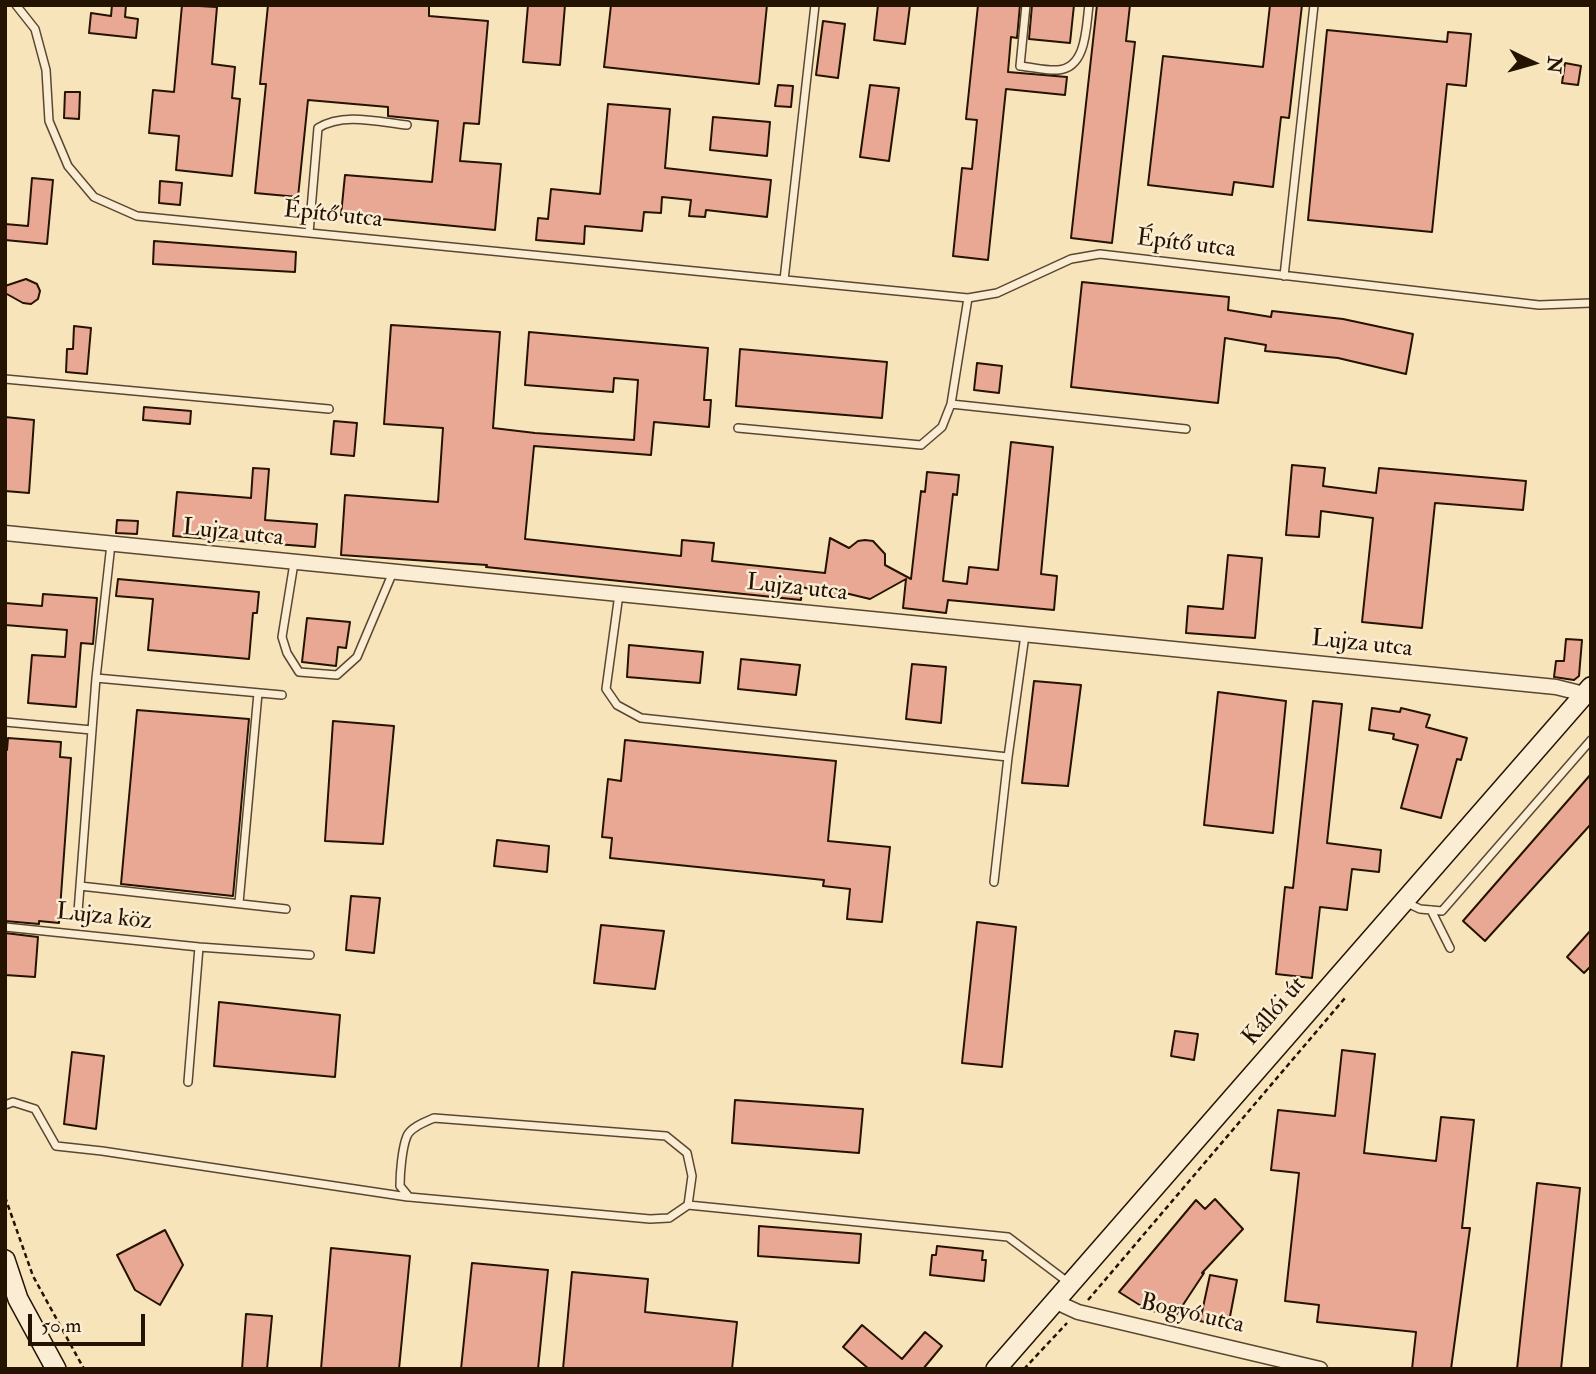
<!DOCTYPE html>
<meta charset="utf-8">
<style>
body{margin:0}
#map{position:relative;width:1596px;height:1374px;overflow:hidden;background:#f8e4bb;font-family:"IM FELL Double Pica",serif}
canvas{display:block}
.frame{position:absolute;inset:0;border:7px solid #251301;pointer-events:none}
.north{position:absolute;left:1498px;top:28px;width:70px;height:70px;-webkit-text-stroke:5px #faedd3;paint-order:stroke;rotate:95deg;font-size:19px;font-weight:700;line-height:28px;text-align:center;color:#251301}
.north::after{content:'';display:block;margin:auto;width:24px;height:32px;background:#251301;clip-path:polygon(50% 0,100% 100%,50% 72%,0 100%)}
.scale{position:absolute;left:28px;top:1314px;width:117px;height:32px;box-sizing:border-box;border:4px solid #251301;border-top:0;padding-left:9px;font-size:21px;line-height:24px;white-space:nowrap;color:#251301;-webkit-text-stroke:5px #faedd3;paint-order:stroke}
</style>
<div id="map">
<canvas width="1596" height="1374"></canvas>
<div class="frame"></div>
<div class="north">N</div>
<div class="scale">50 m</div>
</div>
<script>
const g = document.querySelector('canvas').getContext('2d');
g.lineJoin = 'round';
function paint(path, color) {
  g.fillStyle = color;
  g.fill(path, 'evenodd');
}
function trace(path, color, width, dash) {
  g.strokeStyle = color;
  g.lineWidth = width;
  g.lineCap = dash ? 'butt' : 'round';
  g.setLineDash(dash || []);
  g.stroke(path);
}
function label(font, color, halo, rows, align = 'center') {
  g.font = font + ' "IM FELL Double Pica",serif';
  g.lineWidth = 5;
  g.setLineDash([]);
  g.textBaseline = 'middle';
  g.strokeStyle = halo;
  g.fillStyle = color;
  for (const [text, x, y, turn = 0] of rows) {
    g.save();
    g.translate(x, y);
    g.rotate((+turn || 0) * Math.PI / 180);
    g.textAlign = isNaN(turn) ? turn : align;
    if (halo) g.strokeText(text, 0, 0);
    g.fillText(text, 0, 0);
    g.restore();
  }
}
const building = new Path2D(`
 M112 5H126L125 17 138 19 136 38 89 33 91 13 111 16Z
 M182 5 217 7 212 64 235 67 232 98 240 99 232 176 176 170 179 136 149 133 153 90 174 92Z
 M268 5H429V16L488 21 479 124 464 123 460 161 501 164 495 230 341 215 345 175 432 182 438 121 388 116V107L308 100 298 197 255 193 266 84H260Z
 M528 5H565L560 65 523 62Z
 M611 5H767L759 84 604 67Z
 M878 5H910L905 44 874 40Z
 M978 5H1020L1017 38 1011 37 1008 72 1067 77 1065 95 1006 89 988 260 953 256 962 168 972 169 977 120 966 119Z
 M1032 5H1074L1070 43 1029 39Z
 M1097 5H1130L1126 41 1135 42 1112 243 1071 238Z
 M1270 5H1302L1289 118 1281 117 1273 187 1234 182 1232 195 1148 185 1163 56 1263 67Z
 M823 21 845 24 838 78 816 75Z
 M1327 30 1447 42 1448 32 1471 34 1466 86 1447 84 1432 232 1308 220Z
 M1565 63 1581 66 1578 85 1562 83Z
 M778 85 793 86 791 107 775 106Z
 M870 85 899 88 889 161 860 157Z
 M65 92H80L79 119 64 118Z
 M608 104 670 109 665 168 771 180 767 217 706 210 705 217 689 216 691 200 662 197 661 213 644 212 642 231 585 226 584 244 536 240 538 218 548 219 551 189 600 194Z
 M713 117 770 122 767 156 710 150Z
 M32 178 53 180 47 244 5 240V224L28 226Z
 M160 181 182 183 180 205 159 203Z
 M154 241 296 252 295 272 153 264Z
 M26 279 37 284 40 291 38 299 31 304 23 303 5 293V286Z
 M1082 282 1229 297 1228 310 1271 317 1272 311 1343 319 1413 334 1406 374 1338 358 1265 351 1266 345 1225 338 1218 403 1071 387Z
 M391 325 500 332 493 428 535 433 634 440 638 380 614 378 613 392 525 385 529 332 708 348 704 400H711L709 427 654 422 651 455 534 446 525 539 681 556 682 540 714 543 712 561 825 573 830 538 849 548 858 541 865 540 873 541 885 554V565L911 579 921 491 925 492 927 472 959 475 957 495 953 494 943 581 967 584 969 567 998 570 1011 442 1053 447 1041 574 1057 576 1054 610 948 600 946 613 903 608 906 579 870 599 845 593 844 598 802 587 801 600 486 567 487 565 341 555 345 495 438 502 443 428 384 424Z
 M74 326 91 328 87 374 66 372 67 349H73Z
 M740 349 887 362 882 418 736 406Z
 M977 363 1002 366 999 393 974 390Z
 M144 407 191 411 190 424 143 420Z
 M5 417 34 420 29 493 5 491Z
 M334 421 357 423 354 456 331 454Z
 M1292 465 1325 468 1323 486 1376 493 1379 468 1526 481 1523 510 1435 503 1422 628 1362 622 1373 518 1321 511 1319 537 1286 535Z
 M253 468 269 469 265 520 317 524 315 547 173 536 177 492 251 498Z
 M117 520 138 521 137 534 116 533Z
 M1228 555 1262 558 1255 638 1186 633 1188 606 1223 609Z
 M118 579 259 592 257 613H253L249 659 148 650 153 599 116 596Z
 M43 594 97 598 93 644 81 643 76 707 28 703 32 655 65 657 67 630 5 625V603L42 606Z
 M307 618 350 622 346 648 338 647 336 666 302 662Z
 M1566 639 1582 640 1579 676 1574 680 1554 677 1556 661H1564Z
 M629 645 703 652 700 683 627 677Z
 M741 659 800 665 796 695 738 689Z
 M912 664 946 667 941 723 906 719Z
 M1034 681 1081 685 1068 786 1022 783Z
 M1218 692 1286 701 1273 833 1204 825Z
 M1313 701 1342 704 1327 843 1381 850 1379 872 1352 869 1347 910 1320 907 1312 978 1276 974 1285 887 1293 888Z
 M1372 708 1400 712 1401 708 1430 715 1426 727 1467 738 1461 760 1457 759 1441 818 1401 808 1418 745 1393 739 1394 734 1369 730Z
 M137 710 249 719 233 896 121 884Z
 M333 721 394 726 383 844 325 841Z
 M8 738 61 742 60 757 71 758 59 923 39 921V924L5 921V750H7Z
 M625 740 836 761 828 841 890 847 882 922 847 919 850 889 823 886 824 880 610 858 612 838 602 837 608 779 621 781Z
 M1591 774V824L1485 941 1463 921Z
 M497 840 549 846 547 872 494 866Z
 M351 896 380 898 374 953 346 950Z
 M977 922 1016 927 1002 1067 962 1063Z
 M601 925 664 931 655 989 594 983Z
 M1591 930V966L1584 973 1567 957Z
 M5 933 38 937 35 977 5 975Z
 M219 1002 340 1015 335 1077 214 1066Z
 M1175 1031 1198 1034 1194 1060 1171 1056Z
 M1342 1050 1375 1054 1364 1153 1436 1161 1441 1117 1474 1120 1462 1228H1470L1451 1369H1412L1416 1332 1317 1322 1319 1305 1285 1301 1299 1173 1271 1170 1278 1110 1335 1116Z
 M72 1052 104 1056 96 1129 64 1124Z
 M735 1100 863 1109 859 1153 732 1143Z
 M1537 1183 1580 1188 1561 1369H1517Z
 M1215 1199 1243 1229 1202 1273H1204L1175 1317 1146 1309 1119 1292 1196 1200 1205 1209Z
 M759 1226 861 1234 859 1263 758 1256Z
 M165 1230 183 1265 160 1305 135 1290 117 1255Z
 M937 1246 983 1251 982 1260H986L984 1281 930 1275 932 1255H936Z
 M331 1248 410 1256 399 1369H321Z
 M472 1263 548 1270 538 1369H461Z
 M572 1272 648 1279 645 1312 737 1322 732 1369H563Z
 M1210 1275 1237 1280 1228 1327 1200 1321Z
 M246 1314 272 1316 267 1369H242Z
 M862 1325 902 1359 925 1332 942 1346 923 1369H869L843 1347Z`);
const path = new Path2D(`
 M5 1197 33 1276 84 1369
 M1088 1300 1345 998
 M1024 1369 1067 1323`);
const lane = new Path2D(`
 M16 5 35 29 46 70 49 121 68 166 94 197 137 216 968 298 997 293 1071 259 1100 254 1539 305 1591 303
 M1026 5 1020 66C1032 67 1046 71 1058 70 1087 68 1086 26 1089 5
 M309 233 318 128C343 112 379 122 407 125
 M1284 276 1314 5
 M784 280 815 5
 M5 379 329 409
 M951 404 1186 429
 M738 428 921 445 942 427 951 404 968 298
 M294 563 282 637 287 653 299 672 337 675 357 657 393 572
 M619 594 606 689 617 705 641 718 1008 757
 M96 678 282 695
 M5 722 92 730
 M994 882 1008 757 1025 635
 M80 886 286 909
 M1405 902 1420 909 1442 911 1591 740
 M239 903 258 693
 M1431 910 1450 948
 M78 912 96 678 111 544
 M5 927 199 947 310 955
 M188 1082 199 947
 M5 1105 13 1102 35 1109 56 1146 102 1151 408 1197
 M688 1205 692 1176 687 1153 666 1136 434 1118C425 1122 411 1127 407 1136 402 1148 400 1173 400 1186L409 1197 650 1219 669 1218 688 1205 1008 1237 1069 1283`);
const street = new Path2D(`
 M5 533 1556 687 1584 694
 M1054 1301 1078 1312 1320 1369`);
const secondary = new Path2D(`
 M5 1260 18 1299 56 1369
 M996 1369 1591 687`);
const streetNames = [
 ["Építő utca",333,216,6],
 ["Építő utca",1186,245,7],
 ["Lujza utca",233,534,6],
 ["Lujza utca",797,589,6],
 ["Lujza utca",1362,645,6],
 ["Lujza köz",104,918,6],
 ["Kállói út",1275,1012,-49],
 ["Bogyó utca",1192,1315,13]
];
paint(building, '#e9a894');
trace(building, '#251301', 2);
trace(lane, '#5a4730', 10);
trace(street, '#5a4730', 17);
trace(secondary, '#251301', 22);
trace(path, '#251301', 2.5, [5, 3.5]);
trace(lane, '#faedd3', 7);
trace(street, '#faedd3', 14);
trace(secondary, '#faedd3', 19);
label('24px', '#251301', '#faedd3', streetNames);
</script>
